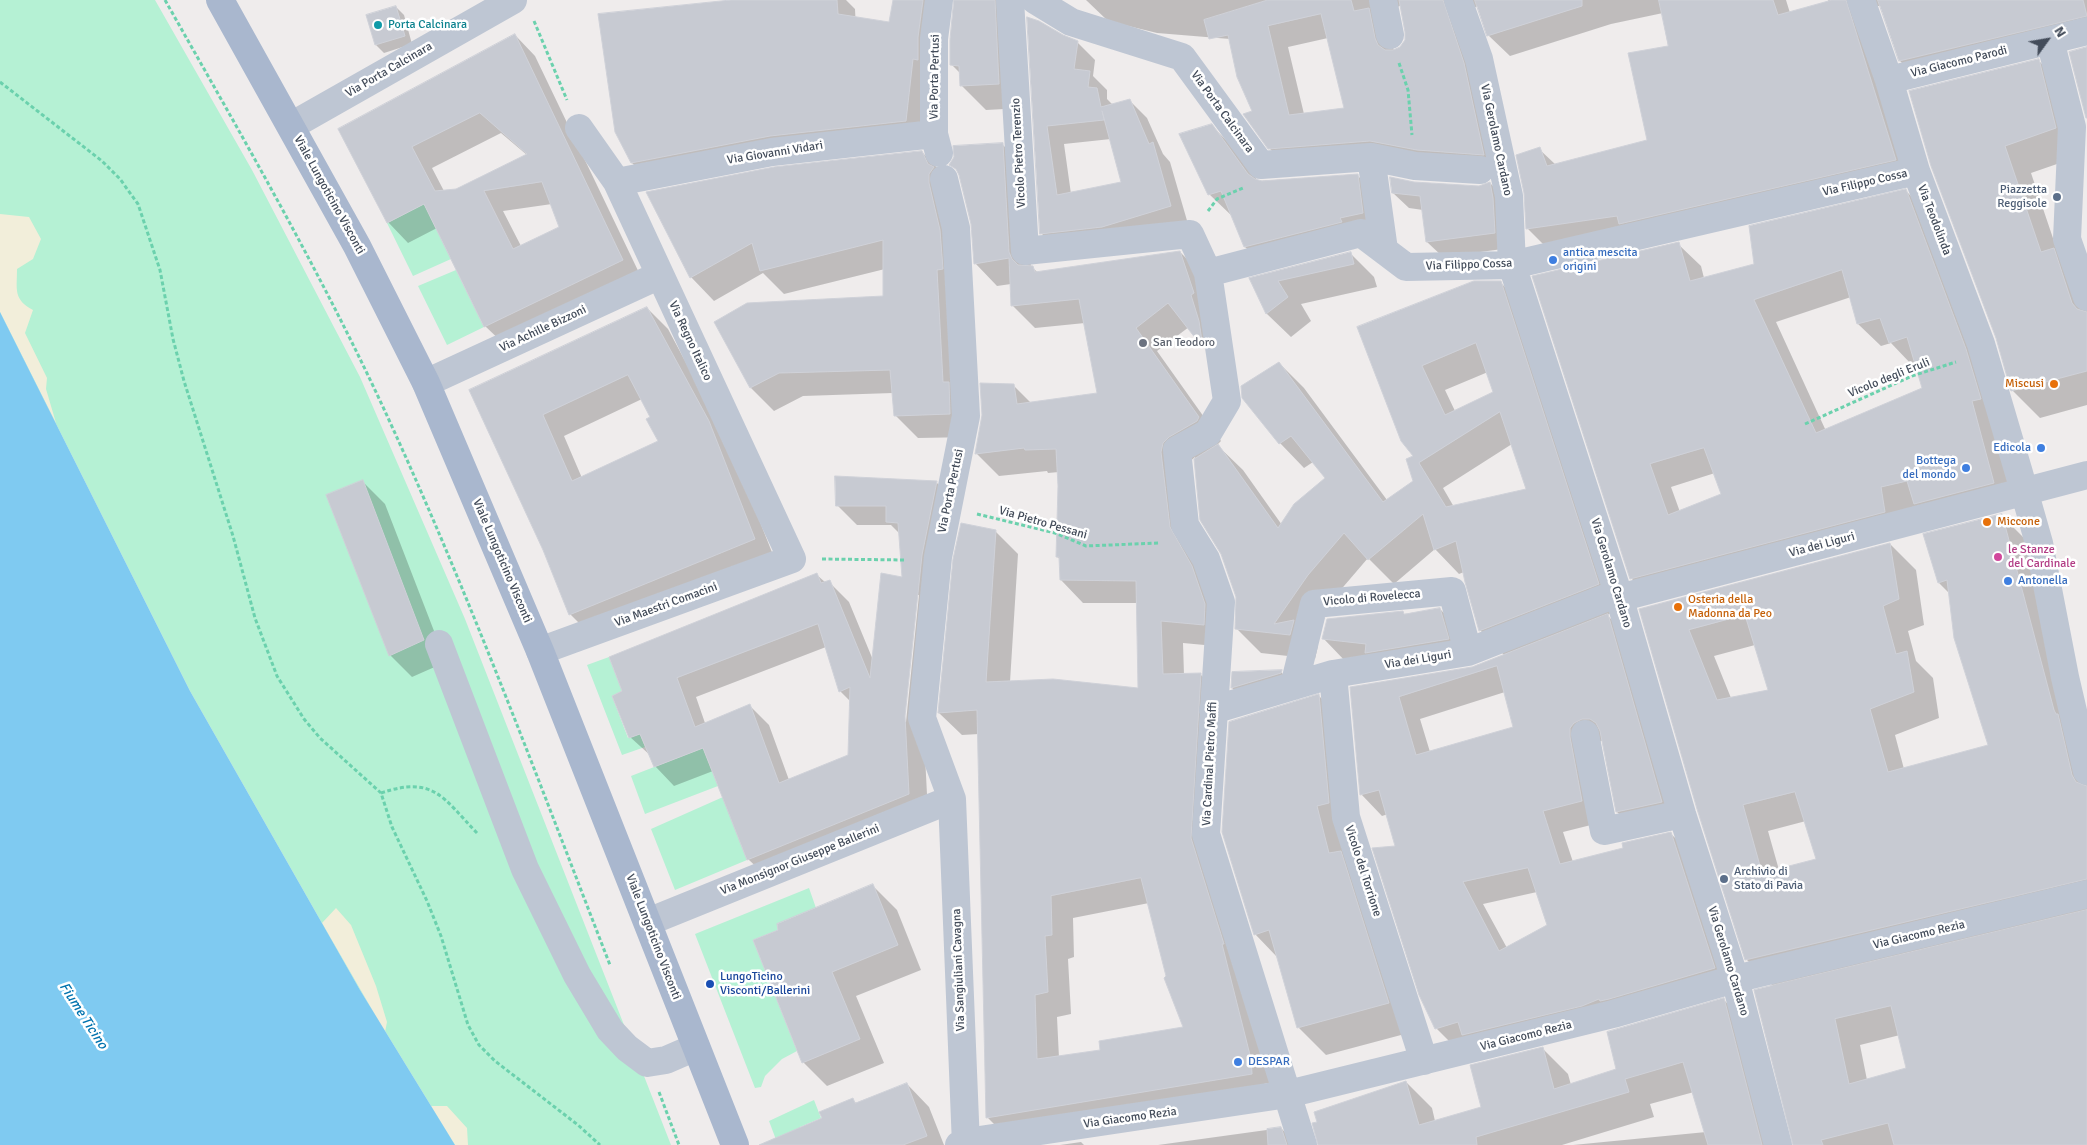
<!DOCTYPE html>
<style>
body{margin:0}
#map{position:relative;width:2087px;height:1145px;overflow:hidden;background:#efecec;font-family:Signika,sans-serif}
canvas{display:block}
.north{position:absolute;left:2022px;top:15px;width:50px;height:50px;-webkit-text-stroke:4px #fff;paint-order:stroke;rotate:58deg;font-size:14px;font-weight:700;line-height:20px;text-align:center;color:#434c5a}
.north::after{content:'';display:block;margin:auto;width:18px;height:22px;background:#434c5a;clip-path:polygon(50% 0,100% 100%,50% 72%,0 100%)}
</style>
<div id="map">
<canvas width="2087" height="1145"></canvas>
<div class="north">N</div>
</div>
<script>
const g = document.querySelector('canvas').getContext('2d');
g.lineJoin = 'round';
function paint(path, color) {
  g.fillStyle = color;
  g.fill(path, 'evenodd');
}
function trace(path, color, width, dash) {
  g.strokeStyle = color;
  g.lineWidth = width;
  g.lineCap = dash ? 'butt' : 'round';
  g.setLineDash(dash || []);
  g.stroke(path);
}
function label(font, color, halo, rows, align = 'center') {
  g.font = font + ' Signika,sans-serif';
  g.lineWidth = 5;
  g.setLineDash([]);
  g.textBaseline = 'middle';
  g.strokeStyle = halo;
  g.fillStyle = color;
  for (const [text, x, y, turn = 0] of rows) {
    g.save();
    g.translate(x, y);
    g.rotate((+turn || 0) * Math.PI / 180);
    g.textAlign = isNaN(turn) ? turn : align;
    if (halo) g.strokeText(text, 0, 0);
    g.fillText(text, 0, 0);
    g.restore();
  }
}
const green = new Path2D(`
 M0 0H155L252 170 360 377 465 619 671 1145H455L360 990 190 691 0 312Z
 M424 204 451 259 413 276 387 223Z
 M456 270 484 327 447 345 418 286Z
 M609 657 622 691 612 696 628 738 640 734 645 747 622 755 587 665Z
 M703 748 718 786 645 814 631 776Z
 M723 797 747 860 675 890 651 829Z
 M809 888 816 908 777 924 778 930 753 940 797 1051 782 1059 765 1076 761 1087 755 1088 695 934Z
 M814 1100 821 1118 800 1127 806 1145H778L769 1121Z`);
const sand = new Path2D(`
 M0 214 29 217 41 239 33 259 17 269C17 290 13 299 33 310L25 333 47 378 46 389 56 423 0 312Z
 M336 908 351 925 376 986 387 1022 385 1032 322 923Z
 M431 1106H447L467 1128 468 1145H455Z`);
const water = new Path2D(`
 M0 312 190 691 360 990 455 1145H0Z`);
const shadow = new Path2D(`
 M743 0H846L855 9 856 29 890 24 894 0H949L925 140 651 182 632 163Z
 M956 0H1007L1023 108 986 110 961 85V74L951 64Z
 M1086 0H1786L1790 13 1829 2 1828 0H2087V42L1921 82 1900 61 1881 6H1878L1870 11 1917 181 1548 249 1527 228 1539 149 1556 165 1648 141 1669 47 1663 13 1611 24 1510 56 1488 35 1478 6 1467 11 1504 176 1291 169 1269 148 1254 112 1230 39 1157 33 1108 21ZM1401 5 1407 32 1406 41 1401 48 1394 51 1388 25 1393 10ZM1328 38 1346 109 1304 114 1288 47Z
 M396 7 404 15 412 44 384 53 376 45 367 16Z
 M1028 19 1062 36 1077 42 1095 60 1093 76 1107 90V99L1113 105 1129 100 1147 118 1163 154 1170 162 1188 224 1059 251 1041 233ZM1111 139 1123 183 1071 194 1064 144Z
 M515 35 535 56 643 281 506 346 485 326 437 228 408 243 388 222 340 129ZM501 133 527 155 456 190 444 191 432 168ZM552 204 561 228 521 246 503 211Z
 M2038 60 2066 88 2083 155 2031 173 2059 256 2087 296V405L2040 418 2012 390 1997 338 1932 166Z
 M1211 125 1235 149 1258 181 1357 175 1380 198 1386 236 1269 270 1245 247 1233 217 1209 194Z
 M1002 144 1025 167 1031 267 1039 273 1180 252 1203 275 1225 368 1204 347 1189 327 1157 351 1221 441 1217 445 1243 470 1282 525 1326 478 1313 462 1304 468 1280 443 1279 363 1304 388 1387 500 1414 482 1415 456 1359 328 1500 282 1525 307 1622 608 1607 615 1629 637 1683 824 1639 833 1617 812 1603 740 1596 744 1603 822 1563 832 1573 862 1625 849 1671 834 1693 855 1736 990 1458 1050 1436 1028 1397 847 1388 814 1382 816 1361 794 1351 688 1473 668 1505 656 1480 630 1464 572 1459 574 1435 549 1394 584 1368 558 1332 600 1307 636 1318 646 1315 659 1261 653 1236 628 1237 597 1222 553 1201 519 1195 457 1185 466 1226 647 1183 643 1184 675 1200 674 1223 697 1213 862 1273 1082 1010 1140 987 1117 979 734 962 735 939 713 995 531 1018 554 1010 682 1140 690 1138 603H1083L1061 580 1060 559 1057 557 1059 472 1048 473 1047 471 999 476 977 454 1013 385 1032 404 1098 395 1085 323 1035 328 1012 305 1011 284 997 286 975 263 972 224 959 172 951 164ZM1488 372 1495 393 1455 411 1445 390ZM1512 444 1528 490 1454 507 1443 488ZM1505 692 1514 728 1430 752 1420 719ZM1537 892 1548 925 1507 948 1483 904ZM1149 903 1168 977 1185 1028 1101 1051 1059 1058 1057 1017 1071 1014 1068 959 1074 957 1073 918Z
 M922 152 945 176 973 437 918 438 895 415 893 393 803 396 774 411 751 388 715 322 885 297V269L784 294 763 273 714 301 691 277 648 193Z
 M1414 183 1479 187 1490 183 1505 198 1510 248 1443 257 1427 242 1423 210 1409 208 1393 193Z
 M1906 191 1928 213 2016 506 1653 601 1631 578 1678 244 1701 266 1704 278 1756 265ZM1851 297 1858 324 1881 346 1891 343 1912 365 1916 364 1923 389 1826 431 1776 322ZM1715 473 1722 495 1680 512 1671 487Z
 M1350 253 1374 277 1377 287 1301 304 1311 321 1291 337 1267 314 1251 279Z
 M647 308 668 329 729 443 775 560 591 635 570 614 544 550 471 391ZM642 399 651 418 660 442 582 478 564 436Z
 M363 482 385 504 446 662 412 677 390 655Z
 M937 483 956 502 924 736 928 814 768 878 748 859 713 771 674 786 655 766 651 756 630 737 614 697 817 575 826 583 829 582 849 602 873 660 903 578 900 534 891 525H857L837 505ZM917 595H919L906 722H903ZM826 647 840 691 851 702 849 756 789 780 769 725 750 706 705 723 696 697Z
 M2001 515 2027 541 2087 758V1145H1794L1774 987 1747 960 1698 809 1640 610 1890 544 1916 570 1924 625 1908 631 1916 661 1933 678 1939 718 1895 735 1904 769 1989 746 1950 594 1939 583ZM1755 645 1769 690 1731 698 1714 656ZM1806 821 1818 860 1779 870 1768 831ZM1900 1035 1908 1069 1867 1080 1860 1045Z
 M1440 609 1464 634 1472 663H1347L1323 638 1405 615Z
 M1281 672 1289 680 1240 696 1232 688 1233 673Z
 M1319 696 1347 724 1356 831 1416 1031 1326 1055 1298 1027 1278 958 1255 934Z
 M873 886 897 910 921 970 856 996 884 1063 827 1086 803 1062 780 931Z
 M1724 1000 1749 1026 1780 1145H1573L1706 1132 1694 1092 1650 1104 1654 1117 1562 1145H1319L1406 1082 1432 1108 1435 1121 1483 1108 1543 1049 1568 1074 1571 1085 1618 1070Z
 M907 1084 929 1107 944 1145H762L823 1118 853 1100 857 1104Z
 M1281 1128 1297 1145H1158Z
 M1081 1142 1084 1145H1060Z`);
const building = new Path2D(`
 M731 0H837L838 14 889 22 893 0H923L918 37V60L913 59 906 121 770 136 631 163 615 132 598 14Z
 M954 0H995L999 84 960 86 959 66 950 65V40Z
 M1268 0H1351L1354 11 1369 8 1375 38 1378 45 1385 50H1393L1400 47 1405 40V32L1399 0H1443L1464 63 1484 155 1417 150 1370 141 1268 149 1243 114 1252 111 1237 77 1228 35 1209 39 1204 20ZM1321 14 1344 108 1289 115 1268 26Z
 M1475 0H1582V6L1487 36Z
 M1659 0H1773L1778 15 1832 0H1846L1896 160 1619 224 1617 216 1526 229 1524 193 1516 155 1540 147 1547 166 1647 140 1628 53 1668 46Z
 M1878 0H2083L2087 16 1899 61Z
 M396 6 405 36 375 45 366 15Z
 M1027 17 1039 21 1063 35 1078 41 1074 69 1090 71 1088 87 1097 88 1101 107 1130 99 1149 144 1153 142 1171 206 1102 227 1040 234ZM1102 111 1121 182 1057 195 1047 126 1104 120Z
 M515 34 623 260 484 327 424 204 387 223 338 129ZM480 113 527 154 456 189 435 191 412 147ZM542 182 559 227 513 249 484 191Z
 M2087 47V118H2086L2069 52Z
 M2039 59 2056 128 2005 146 2041 252 2054 248 2072 303 2077 309 2087 312V371L2011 391 1996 338 1931 166 1909 91Z
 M1212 124 1248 174 1255 179 1262 181 1358 174 1363 213 1340 218 1342 222 1244 247 1221 191 1208 195 1179 134Z
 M1003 143 1009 252 1012 259 1018 265 1033 266 1035 272 1180 251 1194 293 1191 295 1199 321 1203 348 1168 303 1136 328 1199 417 1197 421 1169 437 1163 443 1161 452 1170 527 1192 566 1205 604 1204 625 1161 621 1163 674 1201 673 1191 838 1224 944H1222L1251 1059 1252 1074 986 1118 977 710 938 713 953 559 961 523 996 530 986 682 1053 679 1138 688 1136 581 1060 580 1059 557H1056L1058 486 1056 449 1025 450 1024 448 975 454 982 415 980 383 1014 384 1017 404 1097 393 1079 299 1011 306 1009 258 974 264 971 224 959 175 956 169 949 165 954 157 953 146ZM1141 878 1166 976 1164 978 1183 1027 1099 1041 1100 1050 1037 1059 1035 995 1048 992 1045 936 1052 935 1051 896Z
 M922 151 928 164 934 167 929 174V183L940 230 943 269 937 270 943 382H949L950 414 894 416 890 370 779 373 750 388 714 322 747 303 883 296V240L760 271 752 243 690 278 646 192 774 167Z
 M1390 177 1414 182 1479 186 1490 182 1493 198 1495 233 1426 242 1420 196 1392 193Z
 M1906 189 1966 349 1981 399 1972 401 1994 483 1914 504 1907 481 1881 487 1885 512 1630 579 1532 276 1679 242 1690 281 1754 264 1749 226ZM1842 270 1857 324 1880 318 1889 343 1907 337 1922 388 1816 433 1754 300ZM1704 448 1721 494 1668 515 1650 464Z
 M1351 252 1354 264 1278 281 1288 297 1266 314 1249 278Z
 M1474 281H1501L1599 584 1479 631 1465 582 1456 541 1434 550 1423 514 1368 560 1344 533 1308 575 1274 624 1294 620 1290 635 1235 629 1236 597 1221 554 1200 520 1194 459 1218 444 1278 528 1294 504 1325 478 1291 436 1279 444 1242 398 1241 386 1279 362 1383 502 1413 481 1406 459 1413 456 1401 441 1357 327ZM1476 343 1493 392 1445 415 1422 366ZM1500 412 1526 489 1446 507 1419 463Z
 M647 307 709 421 755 539 569 615 543 550 469 390ZM628 375 650 417 646 419 658 441 572 481 543 415Z
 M835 476 937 481 922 555 905 716 909 794 747 860 703 748 654 767 640 734 629 738 612 696 622 691 609 657 817 573 821 583 830 580 870 678 881 573 902 577 898 523 886 522V506H836ZM818 624 839 692 850 687 848 755 779 783 750 704 695 727 677 678Z
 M363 480 424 640 389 656 326 495Z
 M2002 514 2054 710 2056 714H2058L2072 775 2076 782 2087 786V879L1745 960 1697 809 1639 609 1890 543 1899 599 1883 606 1896 654 1907 651 1914 692 1870 709 1888 772 1988 745 1954 638 1947 580 1938 583 1923 534ZM1745 615 1768 690 1717 700 1689 630ZM1795 792 1816 859 1762 873 1743 805Z
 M1440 608 1449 639 1365 653 1366 644 1322 639 1327 619 1403 611 1404 614Z
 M1608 614 1662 802 1616 812 1600 731 1596 723 1590 719H1582L1574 723 1570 728V737L1582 801 1543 811 1560 864 1623 848 1622 843 1671 832 1715 968 1609 999 1600 1001 1599 999 1582 1006 1462 1035 1458 1022 1435 1029 1419 995 1372 848 1395 846 1379 790 1360 795 1350 687 1472 667ZM1497 666 1513 727 1416 755 1399 697ZM1528 868 1547 925 1499 951 1463 882Z
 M1282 670 1281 673 1231 688 1232 672Z
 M1319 694 1329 803 1317 806 1329 853 1341 851 1389 1003 1297 1028 1269 930 1254 935 1222 832 1229 722Z
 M873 884 898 945 832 972 860 1039 802 1063 753 940 778 930 777 924Z
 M2087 910V1145H1894L1888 1123 1821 1140 1823 1145H1793L1754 990ZM1891 1006 1906 1068 1849 1084 1835 1019Z
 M1724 998 1762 1145H1708L1683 1062 1625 1079 1629 1092 1476 1137 1477 1145H1318L1312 1123 1317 1122 1314 1112 1406 1081 1419 1125 1481 1107 1470 1065 1543 1047 1554 1089 1616 1069 1607 1032Z
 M907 1083 927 1136 903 1145H759L822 1118 819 1112 853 1098 855 1103Z
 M1281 1127 1287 1145H1268L1267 1129Z`);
const path = new Path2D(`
 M165 0C243 138 323 276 389 420 471 599 539 782 610 965
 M534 21 567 100
 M1399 63 1408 90 1412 135
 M0 82 102 161 120 179 138 204 160 270 173 339 184 381 233 536 255 618 277 676 304 719 320 738 381 793 392 827 427 901 441 936 468 1025 479 1045 495 1061 578 1125 600 1145
 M1208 211 1217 199 1243 188
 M1805 424 1912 376 1956 362
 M977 514 1055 533 1086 546 1159 543
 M822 559 906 560
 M381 793C434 775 443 798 477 833
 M659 1092 679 1145`);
const minor = new Path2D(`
 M1010 0 1025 251 1190 234 1208 273 1227 401 1208 433 1177 450 1185 525 1206 559 1221 602 1206 834 1303 1145
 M1035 0 1071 22 1182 57 1261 165 1371 157 1415 166 1480 170
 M1383 0 1390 35
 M1458 0 1479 59 1509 196 1512 265 1618 593 1682 814 1735 979 1778 1145
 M1861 0 1889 80 1916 171 1981 344 2019 473 2039 543 2065 677 2087 771
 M2050 40 2072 127 2067 239 2087 297
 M1889 80 2087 31
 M291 126 513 0
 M939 153 934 134V39L939 0
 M1371 157 1384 250
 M944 179 956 228 966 416 938 557 922 718 952 799 966 1145
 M617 182 772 152 934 134
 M1208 273 1361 233 1406 267 1512 265 1916 171
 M426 383 660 275
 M1619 598 2087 475
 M439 644 525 869 577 975 610 1030 627 1048 647 1063 666 1060 696 1047
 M540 651 792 559 617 182 579 128
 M1333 674 1346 817 1424 1061
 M1294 686 1314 604 1452 591 1468 652
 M1213 710 1333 674 1468 652 1618 593
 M1585 734 1604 831 1682 814
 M648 922 952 799
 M959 1145 966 1142 1288 1094 1613 1014 1735 979 2087 894`);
const major = new Path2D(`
 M220 0 357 246 426 383 540 651 735 1145`);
const markers = [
 [378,25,5,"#0f9aa8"],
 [2057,197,5,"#5c6f8a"],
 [1553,260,5,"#3f7fe0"],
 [1143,343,5,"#6b7280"],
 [2054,384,5,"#e8710a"],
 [2041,448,5,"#3f7fe0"],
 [1966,468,5,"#3f7fe0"],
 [1987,522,5,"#e8710a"],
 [1998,557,5,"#d1479c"],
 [2008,581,5,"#3f7fe0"],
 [1678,607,5,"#e8710a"],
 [1724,879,5,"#5c6f8a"],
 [710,984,5,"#1a4fb4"],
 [1238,1062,5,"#3f7fe0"]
];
const cultureNames = [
 ["Porta Calcinara",388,25]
];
const streetNames = [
 ["Via Giacomo Parodi",1959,62,-14],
 ["Via Porta Calcinara",389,70,-30],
 ["Via Porta Pertusi",935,77,-89],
 ["Via Porta Calcinara",1222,112,54],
 ["Via Gerolamo Cardano",1496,140,78],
 ["Via Giovanni Vidari",775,153,-9],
 ["Vicolo Pietro Terenzio",1019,153,-93],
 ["Via Filippo Cossa",1865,183,-13],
 ["Viale Lungoticino Visconti",329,195,61],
 ["Via Teodolinda",1934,220,69],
 ["Via Filippo Cossa",1469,265,-2],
 ["Via Achille Bizzoni",543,329,-25],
 ["Via Regno Italico",690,341,65],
 ["Vicolo degli Eruli",1889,378,-22],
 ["Via Porta Pertusi",951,491,-78],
 ["Via Pietro Pessani",1043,523,16],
 ["Via dei Liguri",1822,545,-15],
 ["Viale Lungoticino Visconti",502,561,67],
 ["Via Gerolamo Cardano",1611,573,73],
 ["Vicolo di Rovelecca",1372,598,-5],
 ["Via Maestri Comacini",666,605,-20],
 ["Via dei Liguri",1418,660,-9],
 ["Via Cardinal Pietro Maffi",1210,764,-87],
 ["Via Monsignor Giuseppe Ballerini",800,860,-22],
 ["Vicolo del Torrione",1363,871,72],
 ["Via Giacomo Rezia",1919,935,-13],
 ["Viale Lungoticino Visconti",653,937,69],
 ["Via Gerolamo Cardano",1728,961,73],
 ["Via Sangiuliani Cavagna",959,970,-92],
 ["Via Giacomo Rezia",1526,1036,-14],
 ["Via Giacomo Rezia",1130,1118,-8]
];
const serviceNames = [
 ["Piazzetta",2047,190],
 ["Reggisole",2047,204],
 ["Archivio di",1734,872,"left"],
 ["Stato di Pavia",1734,886,"left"]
];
const shopNames = [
 ["antica mescita",1563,253],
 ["origini",1563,267],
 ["Edicola",2031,448,"right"],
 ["Bottega",1956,461,"right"],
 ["del mondo",1956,475,"right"],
 ["Antonella",2018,581],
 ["DESPAR",1248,1062]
];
const worshipNames = [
 ["San Teodoro",1153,343]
];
const foodNames = [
 ["Miscusi",2044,384,"right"],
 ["Miccone",1997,522],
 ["Osteria della",1688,600],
 ["Madonna da Peo",1688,614]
];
const hotelNames = [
 ["le Stanze",2008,550],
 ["del Cardinale",2008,564]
];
const transitNames = [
 ["LungoTicino",720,977],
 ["Visconti/Ballerini",720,991]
];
const waterNames = [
 ["Fiume Ticino",83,1016,57]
];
paint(green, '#b5f1d4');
paint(sand, '#f2eeda');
paint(water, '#7fcaf1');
paint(shadow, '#0003');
paint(building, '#c7cad2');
trace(building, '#cfd1d8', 1);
trace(path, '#6bd1ad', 3, [4, 2.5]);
trace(minor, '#bec6d3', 28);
trace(major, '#a9b7ce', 28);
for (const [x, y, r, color] of markers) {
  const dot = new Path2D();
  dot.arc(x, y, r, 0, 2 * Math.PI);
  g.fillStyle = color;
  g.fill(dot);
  trace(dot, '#fff', 2);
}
label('12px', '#0d838f', '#fff', cultureNames, 'left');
label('12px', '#434c5a', '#fff', streetNames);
label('12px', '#4e5e75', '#fff', serviceNames, 'right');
label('12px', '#366cbe', '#fff', shopNames, 'left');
label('12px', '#5b616d', '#fff', worshipNames, 'left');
label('12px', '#c56008', '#fff', foodNames, 'left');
label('12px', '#b23c85', '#fff', hotelNames, 'left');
label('12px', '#164399', '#fff', transitNames, 'left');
label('italic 14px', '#0273ae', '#fff', waterNames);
</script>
